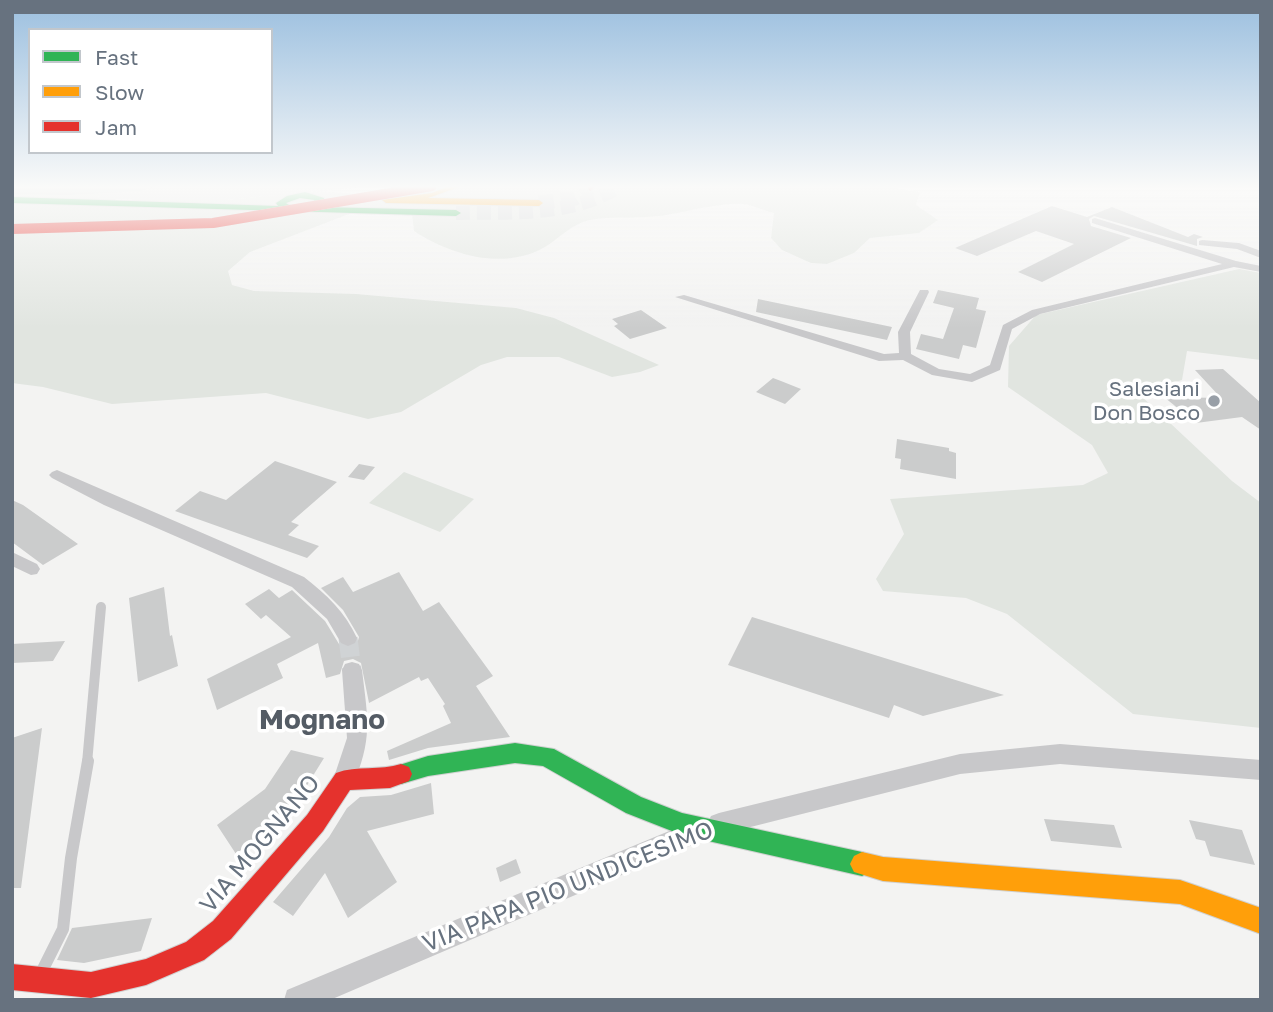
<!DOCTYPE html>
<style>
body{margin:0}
#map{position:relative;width:1273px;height:1012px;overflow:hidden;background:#f3f3f2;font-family:"Golos Text",sans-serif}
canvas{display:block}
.frame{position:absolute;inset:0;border:14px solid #67727f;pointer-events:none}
.legend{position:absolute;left:28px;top:28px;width:245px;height:126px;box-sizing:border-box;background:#fff;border:2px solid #c2c7cc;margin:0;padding:9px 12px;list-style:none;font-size:21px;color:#67727f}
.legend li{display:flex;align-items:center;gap:14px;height:35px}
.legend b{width:35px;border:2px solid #c2c7cc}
</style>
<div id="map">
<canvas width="1273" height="1012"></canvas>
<div class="frame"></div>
<ul class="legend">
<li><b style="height:9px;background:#30b455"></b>Fast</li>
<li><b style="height:9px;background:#ff9f0a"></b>Slow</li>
<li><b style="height:9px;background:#e5322d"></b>Jam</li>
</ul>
</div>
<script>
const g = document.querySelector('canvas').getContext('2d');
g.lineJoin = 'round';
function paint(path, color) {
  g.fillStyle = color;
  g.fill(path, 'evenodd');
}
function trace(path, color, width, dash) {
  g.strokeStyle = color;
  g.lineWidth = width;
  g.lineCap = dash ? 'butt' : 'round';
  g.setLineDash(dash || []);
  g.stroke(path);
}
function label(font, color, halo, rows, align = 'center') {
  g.font = font + ' "Golos Text",sans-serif';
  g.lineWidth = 7;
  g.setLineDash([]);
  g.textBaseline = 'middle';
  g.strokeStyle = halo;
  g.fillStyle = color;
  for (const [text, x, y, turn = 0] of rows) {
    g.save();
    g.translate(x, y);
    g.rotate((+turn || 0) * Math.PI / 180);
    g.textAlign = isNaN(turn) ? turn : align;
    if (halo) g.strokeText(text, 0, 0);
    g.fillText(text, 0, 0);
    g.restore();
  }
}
const built = new Path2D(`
 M168 186H373L227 200 175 202 96 198 108 191Z`);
const green = new Path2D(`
 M12 186 108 191 97 198H117L114 200H227L318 191 353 194 405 186H898V189L920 192 916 205 938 220 919 233 870 238 854 253 827 264 811 263 782 250 771 238 774 213C764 211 753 205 743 204 721 202 683 213 659 216 636 219 612 216 590 220 571 224 560 238 545 247 503 271 451 255 414 231L412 214H349L250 252 228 271 232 285 254 291 356 294 516 308 554 318 659 365 640 372 612 377 559 357H507L481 365 401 412 368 419 266 393 112 404 43 387 12 383Z
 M1239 269 1261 273V360L1187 351 1182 380 1138 393 1232 481 1261 503V728L1133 714 1007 614 966 598 883 591 876 579 904 534 890 499 1083 485 1108 473 1092 445 1008 387 1009 346 1036 315Z
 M404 472 474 499 440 532 369 503Z`);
const river = new Path2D(`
 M12 186H151L142 191 67 195 12 194Z`);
const building = new Path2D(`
 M1052 206 1087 217 1112 207 1188 237 1194 234 1203 237 1197 239V246L1094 216 1089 219 1091 226 1131 238 1042 282 1018 272 1074 244 1036 231 977 256 955 248Z
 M938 290 979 298 976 309 986 311 976 348 963 345 959 359 916 349 921 334 943 339 954 308 933 303Z
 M758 299 892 327 887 340 756 312Z
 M641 310 667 328 630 339 614 326 618 324 612 319Z
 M1223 369 1261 403V430L1242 417 1196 423 1164 397 1221 398 1195 370Z
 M773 378 781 381 801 389 785 404 756 392Z
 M897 439 949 448V451L956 453V479L900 469 901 459 895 458Z
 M275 461 337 482 291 522 299 525 288 535 319 546 307 558 175 511 200 491 226 500Z
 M359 464 375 467 364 480 348 477Z
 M12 500 23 505 78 544 43 565 12 542Z
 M399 572 423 611 439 602 493 676 476 686 510 737 428 748 389 760 387 751 451 723 443 706 445 704 428 678 421 681 419 677 369 703 361 663 353 659 344 661 340 674 326 678 318 643 277 664 283 678 217 710 207 679 291 637 266 615 261 619 245 604 269 589 279 598 292 590 325 621 339 644 349 648 357 644 359 637 343 610 321 588 343 577 353 592Z
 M164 587 170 636 172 635 178 666 138 682 129 598Z
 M752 617 1004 695 923 716 894 705 889 718 728 665Z
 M65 641 53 661 12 663V644Z
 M42 728 21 888H12V738Z
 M291 750 324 758 306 787 275 823 236 854 217 825 265 789Z
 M431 783 434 814 367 831 397 882 348 918 325 873 293 916 273 902 329 837 347 808 360 797 391 795Z
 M1044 819 1114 825 1122 848 1051 841Z
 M1189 820 1242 830 1255 865 1210 856 1205 841 1196 839Z
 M516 859 521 873 500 882 496 868Z
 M152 918 141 951 84 963 57 960 72 928Z`);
const streetTunnel = new Path2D(`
 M348 638 352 670`);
const secondaryTunnel = new Path2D(`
 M456 213C511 212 572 217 620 186`);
const primaryTunnel = new Path2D(`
 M539 203 575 198 590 188`);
const laneFar1 = new Path2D(`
 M87 763 101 607`);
const lane = new Path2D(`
 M43 969 63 929 71 858 88 761`);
const street = new Path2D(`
 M1095 218 1236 261 1261 266V272L1234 267 1040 314 1012 329 1000 370 972 382 932 375 903 360 879 361 675 297 684 295 884 354 899 353 898 332 920 290H928L929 292 910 332 911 354 939 369 970 374 990 365 1003 325 1032 310 1222 264 1092 223V219Z
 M1202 240 1239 243 1261 251V258L1237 249 1199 245V241Z
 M57 470 304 577C327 595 345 612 357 638L355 643 348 646 341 643 327 619 292 587 104 505 52 478 49 475 52 472Z
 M12 552 37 564 40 569 37 574 31 575 12 566Z
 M352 662 359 664 362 670C368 720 373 739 352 787L344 790 336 787 333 780 347 738 342 670 345 664Z
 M1060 744 1261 760V780L1060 764 960 774 719 835 711 832 707 824 711 816 719 813 960 754Z
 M698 819 706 823 710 831 706 839 330 1000H284L287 990Z`);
const fast = new Path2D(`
 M305 192 324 198V202L318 207 456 210 461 213 456 216 12 203V197L278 206 276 203 287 196ZM300 198 315 200C308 205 293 209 286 203Z
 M515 743 554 749 641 797 682 813 862 852 870 856 874 864 870 872 862 876 682 835 626 813 543 766 515 763 428 776 401 784 393 781 390 774 393 767 428 756Z`);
const slow = new Path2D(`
 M449 186H462L428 198 539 200 543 203 539 206 386 203 382 200 432 193Z
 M862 852 883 857 1180 880 1261 908V934L1180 904 883 881 854 872 850 864 854 856Z`);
const jam = new Path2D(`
 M587 186H595L590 191Z
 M401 764 409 767 412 774 409 781 390 788 350 790 323 831 231 939 204 960 146 985 91 998 12 990V964L91 972 146 959 186 942 213 921 307 815 336 773C357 765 380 771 401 764Z`);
const jamBridge = new Path2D(`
 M12 229 213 223 432 186`);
const markers = [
 [1214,401,7,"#989fa7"]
];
const poiNames = [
 ["Salesiani",1200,389],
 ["Don Bosco",1200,413]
];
const nearStreetnames = [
 ["VIA MOGNANO",260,844,-50],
 ["VIA PAPA PIO UNDICESIMO",568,887,-22]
];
const nearNeighbourhoodnames = [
 ["Mognano",322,720]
];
paint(built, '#e2e3e3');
paint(green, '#e1e5e0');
paint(river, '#c9cfd2');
paint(building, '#cbcccc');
trace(streetTunnel, '#d0d3d5', 19, [19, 10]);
trace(secondaryTunnel, '#d0d3d5', 14, [14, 7]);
trace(primaryTunnel, '#d0d3d5', 15, [15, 7]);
trace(fast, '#d0d1d1', 2);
trace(slow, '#d0d1d1', 2);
trace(jam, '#d0d1d1', 2);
trace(laneFar1, '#c8c8ca', 10);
trace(lane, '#c8c8ca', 12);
paint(street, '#c8c8ca');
paint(fast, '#30b455');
paint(slow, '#ff9f0a');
paint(jam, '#e5322d');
trace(jamBridge, '#d0d1d2', 10, []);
trace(jamBridge, '#e5322d', 10);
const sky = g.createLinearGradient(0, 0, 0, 328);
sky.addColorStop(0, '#9bbfdf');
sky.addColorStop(0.57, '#fafaf9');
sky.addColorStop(1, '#fafaf900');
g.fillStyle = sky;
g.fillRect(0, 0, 1273, 328);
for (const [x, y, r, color] of markers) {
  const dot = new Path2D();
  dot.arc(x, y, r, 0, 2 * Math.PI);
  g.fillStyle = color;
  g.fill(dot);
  trace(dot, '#fff', 2.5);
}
label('21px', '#67727f', '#fff', poiNames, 'right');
label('24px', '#67727f', '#fff', nearStreetnames);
label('bold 28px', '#545c65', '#fff', nearNeighbourhoodnames);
</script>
